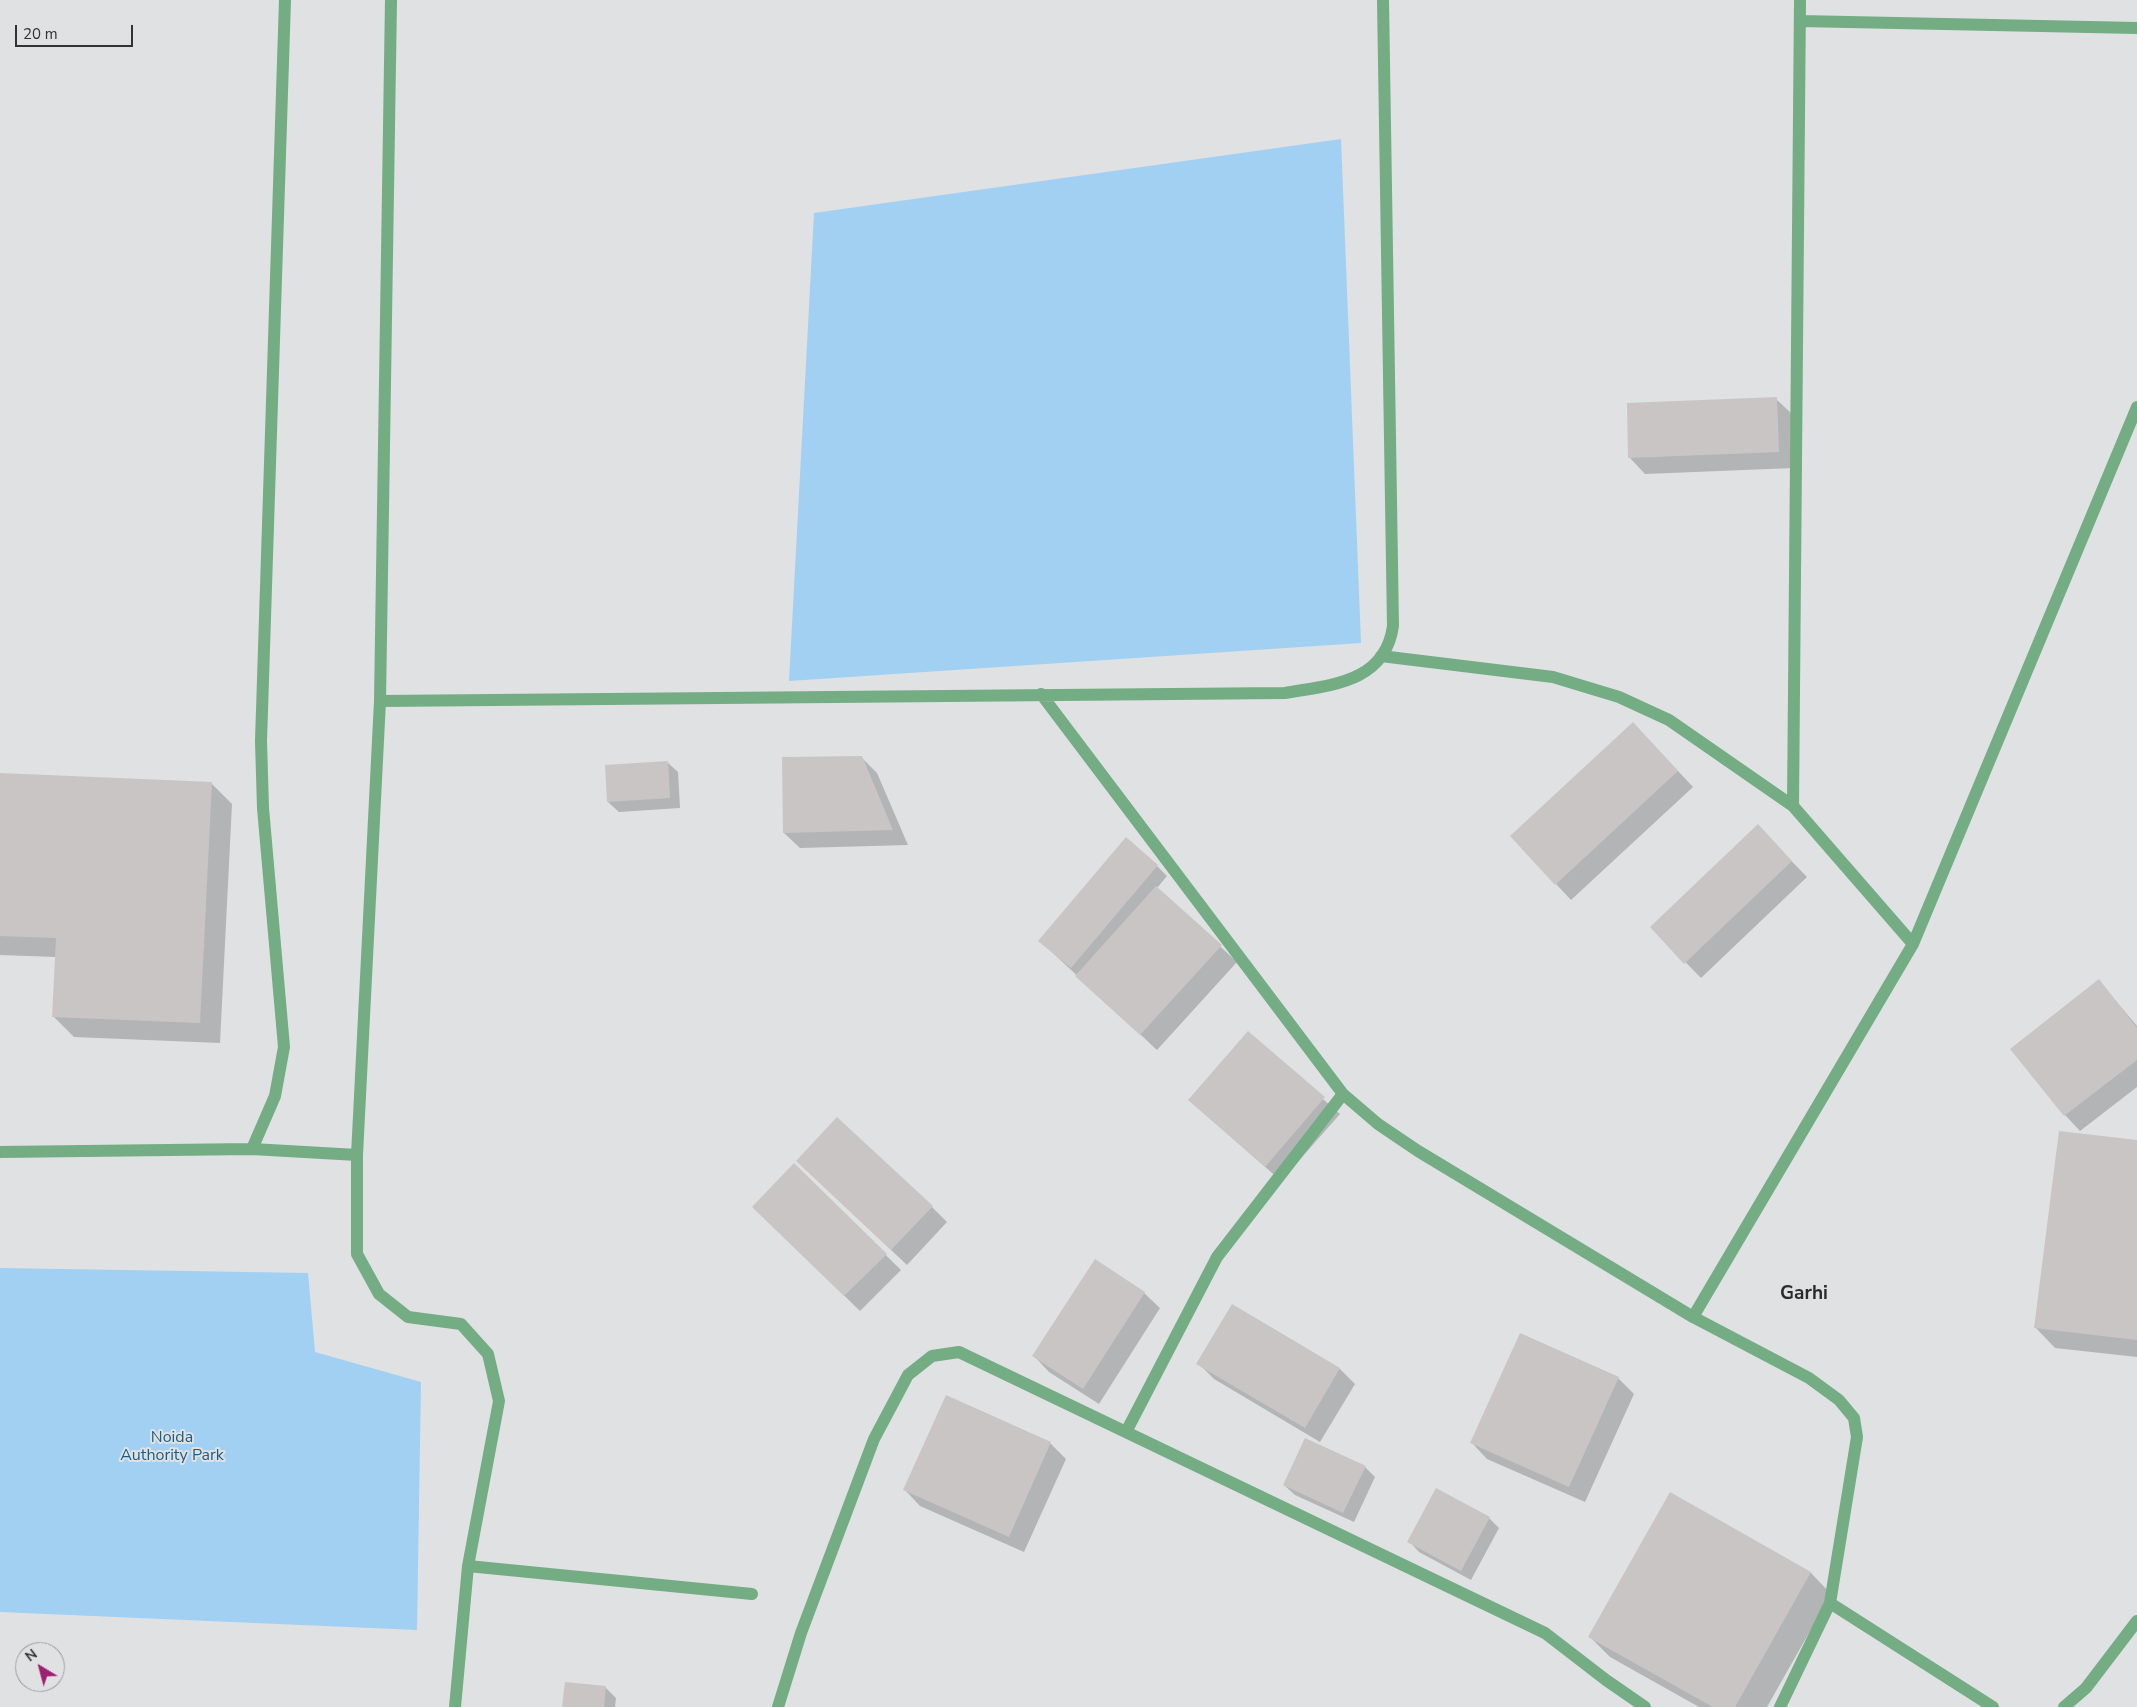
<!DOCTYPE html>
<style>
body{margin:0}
#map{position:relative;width:2137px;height:1707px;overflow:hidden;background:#dfe1e3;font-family:"Nunito Sans",sans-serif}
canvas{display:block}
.north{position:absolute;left:15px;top:1642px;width:50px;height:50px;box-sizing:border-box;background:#dfe1e3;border:1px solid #999b9d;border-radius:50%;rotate:323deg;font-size:14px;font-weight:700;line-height:20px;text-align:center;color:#313233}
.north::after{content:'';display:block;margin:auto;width:18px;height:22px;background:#9f2072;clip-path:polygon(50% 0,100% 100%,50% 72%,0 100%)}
.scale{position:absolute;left:15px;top:25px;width:118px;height:22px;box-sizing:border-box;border:2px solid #313233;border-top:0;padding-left:6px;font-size:15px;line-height:18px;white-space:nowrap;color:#313233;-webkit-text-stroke:4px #dfe1e3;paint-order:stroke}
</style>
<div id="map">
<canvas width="2137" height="1707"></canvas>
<div class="north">N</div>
<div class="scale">20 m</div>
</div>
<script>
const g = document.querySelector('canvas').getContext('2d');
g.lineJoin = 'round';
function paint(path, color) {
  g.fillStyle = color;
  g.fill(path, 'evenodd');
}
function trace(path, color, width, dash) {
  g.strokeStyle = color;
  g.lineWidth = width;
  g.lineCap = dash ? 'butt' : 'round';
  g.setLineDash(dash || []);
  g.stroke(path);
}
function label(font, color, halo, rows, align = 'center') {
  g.font = font + ' "Nunito Sans",sans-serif';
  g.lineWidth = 4;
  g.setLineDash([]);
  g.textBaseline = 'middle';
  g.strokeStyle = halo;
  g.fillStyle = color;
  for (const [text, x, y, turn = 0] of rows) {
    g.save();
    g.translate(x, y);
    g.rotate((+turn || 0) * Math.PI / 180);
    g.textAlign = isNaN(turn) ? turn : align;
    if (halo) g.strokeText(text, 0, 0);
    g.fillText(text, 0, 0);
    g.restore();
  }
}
const green = new Path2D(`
 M1341 139 1361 643 789 681 814 213Z
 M0 1268 308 1273 315 1352 421 1382 417 1630 0 1612Z`);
const shadow = new Path2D(`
 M1776 399 1792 414 1794 468 1645 474 1630 458Z
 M1648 739 1693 787 1571 900 1556 884Z
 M861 757 877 773 908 845 800 848 784 833Z
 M667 762 678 772 680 808 619 812 608 802Z
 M0 774 211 783 232 804 220 1043 74 1037 53 1016 56 957 0 955Z
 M1773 842 1807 877 1701 978 1651 927Z
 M1157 866 1167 876 1157 888 1237 962 1157 1050 1040 941Z
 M2099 981 2137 1026V1087L2080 1131 2065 1115Z
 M1248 1033 1340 1114 1281 1181 1190 1100Z
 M2137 1142V1357L2055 1348 2035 1327Z
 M797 1161 932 1207 947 1222 907 1265Z
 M794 1165 901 1270 860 1311 769 1222Z
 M1144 1293 1160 1308 1099 1404 1049 1372 1034 1356Z
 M1233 1306 1340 1369 1355 1384 1320 1442 1214 1379 1198 1363Z
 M1618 1378 1634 1394 1585 1502 1487 1459 1472 1443Z
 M947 1397 1051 1444 1066 1459 1024 1552 920 1506 905 1490Z
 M1365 1467 1375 1477 1354 1522 1295 1495 1284 1485Z
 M1670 1494 1811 1573 1831 1594 1767 1707H1699L1610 1657 1589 1636Z
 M1489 1518 1499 1528 1471 1580 1419 1552 1409 1541Z
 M606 1688 616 1698 615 1707H564Z`);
const building = new Path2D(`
 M1777 397 1779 452 1628 458 1627 403Z
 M1633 722 1678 771 1555 885 1510 836Z
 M862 756 893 830 783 833 782 757Z
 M668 761 670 798 607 802 605 765Z
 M0 773 212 782 200 1023 52 1017 56 938 0 936Z
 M1758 824 1792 861 1684 964 1650 927Z
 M1126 837 1158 865 1071 968 1038 941Z
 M1156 886 1222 945 1140 1035 1075 976Z
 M2099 979 2137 1028V1060L2064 1116 2010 1049Z
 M1248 1031 1325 1097 1265 1167 1188 1100Z
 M837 1117 933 1206 891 1250 796 1161Z
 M2059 1131 2137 1140V1340L2034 1328Z
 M794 1163 887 1254 844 1296 752 1207Z
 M1095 1259 1145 1292 1083 1389 1032 1356Z
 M1232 1304 1340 1368 1305 1428 1196 1364Z
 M1520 1333 1619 1377 1569 1487 1470 1443Z
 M946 1395 1051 1442 1009 1537 903 1490Z
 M1305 1438 1366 1466 1343 1513 1283 1485Z
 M1436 1488 1490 1517 1461 1571 1407 1542Z
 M1670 1492 1811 1572 1735 1707H1713L1588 1637Z
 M565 1682 606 1686 604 1707H562Z`);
const street = new Path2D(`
 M391 0 380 701 357 1155V1254L379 1294 408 1317 461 1324 488 1354 499 1401 468 1566 455 1707
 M1800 21 2137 28
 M1381 656 1553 677 1619 697 1669 720 1793 806 1913 944
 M1041 694 1343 1094 1378 1124 1418 1151 1693 1317 1809 1378 1839 1400 1854 1418 1857 1437 1830 1603 1780 1707
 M380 701 1285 693C1330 685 1385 683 1393 626L1383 0
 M1793 806 1800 0
 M252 1149 275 1096 284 1047 263 808 261 741 285 0
 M0 1152 252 1149 357 1155
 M1693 1317 1913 944 2137 407
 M1126 1432 1217 1257 1343 1094
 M468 1566 752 1594
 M1830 1603 1993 1707
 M778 1707 801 1633 874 1439 908 1375 932 1356 959 1352 1545 1633 1606 1680 1645 1707
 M2064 1707 2086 1688 2137 1621`);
const parkNames = [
 ["Noida",172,1438],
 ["Authority Park",172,1456]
];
const quarterNames = [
 ["Garhi",1804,1294]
];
paint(green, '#a2d0f3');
paint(shadow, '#0003');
paint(building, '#c9c5c5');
trace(street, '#74ac84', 12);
label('16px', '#1a5e87', '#dfe1e3', parkNames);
label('bold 19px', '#282a2b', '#dfe1e3', quarterNames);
</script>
